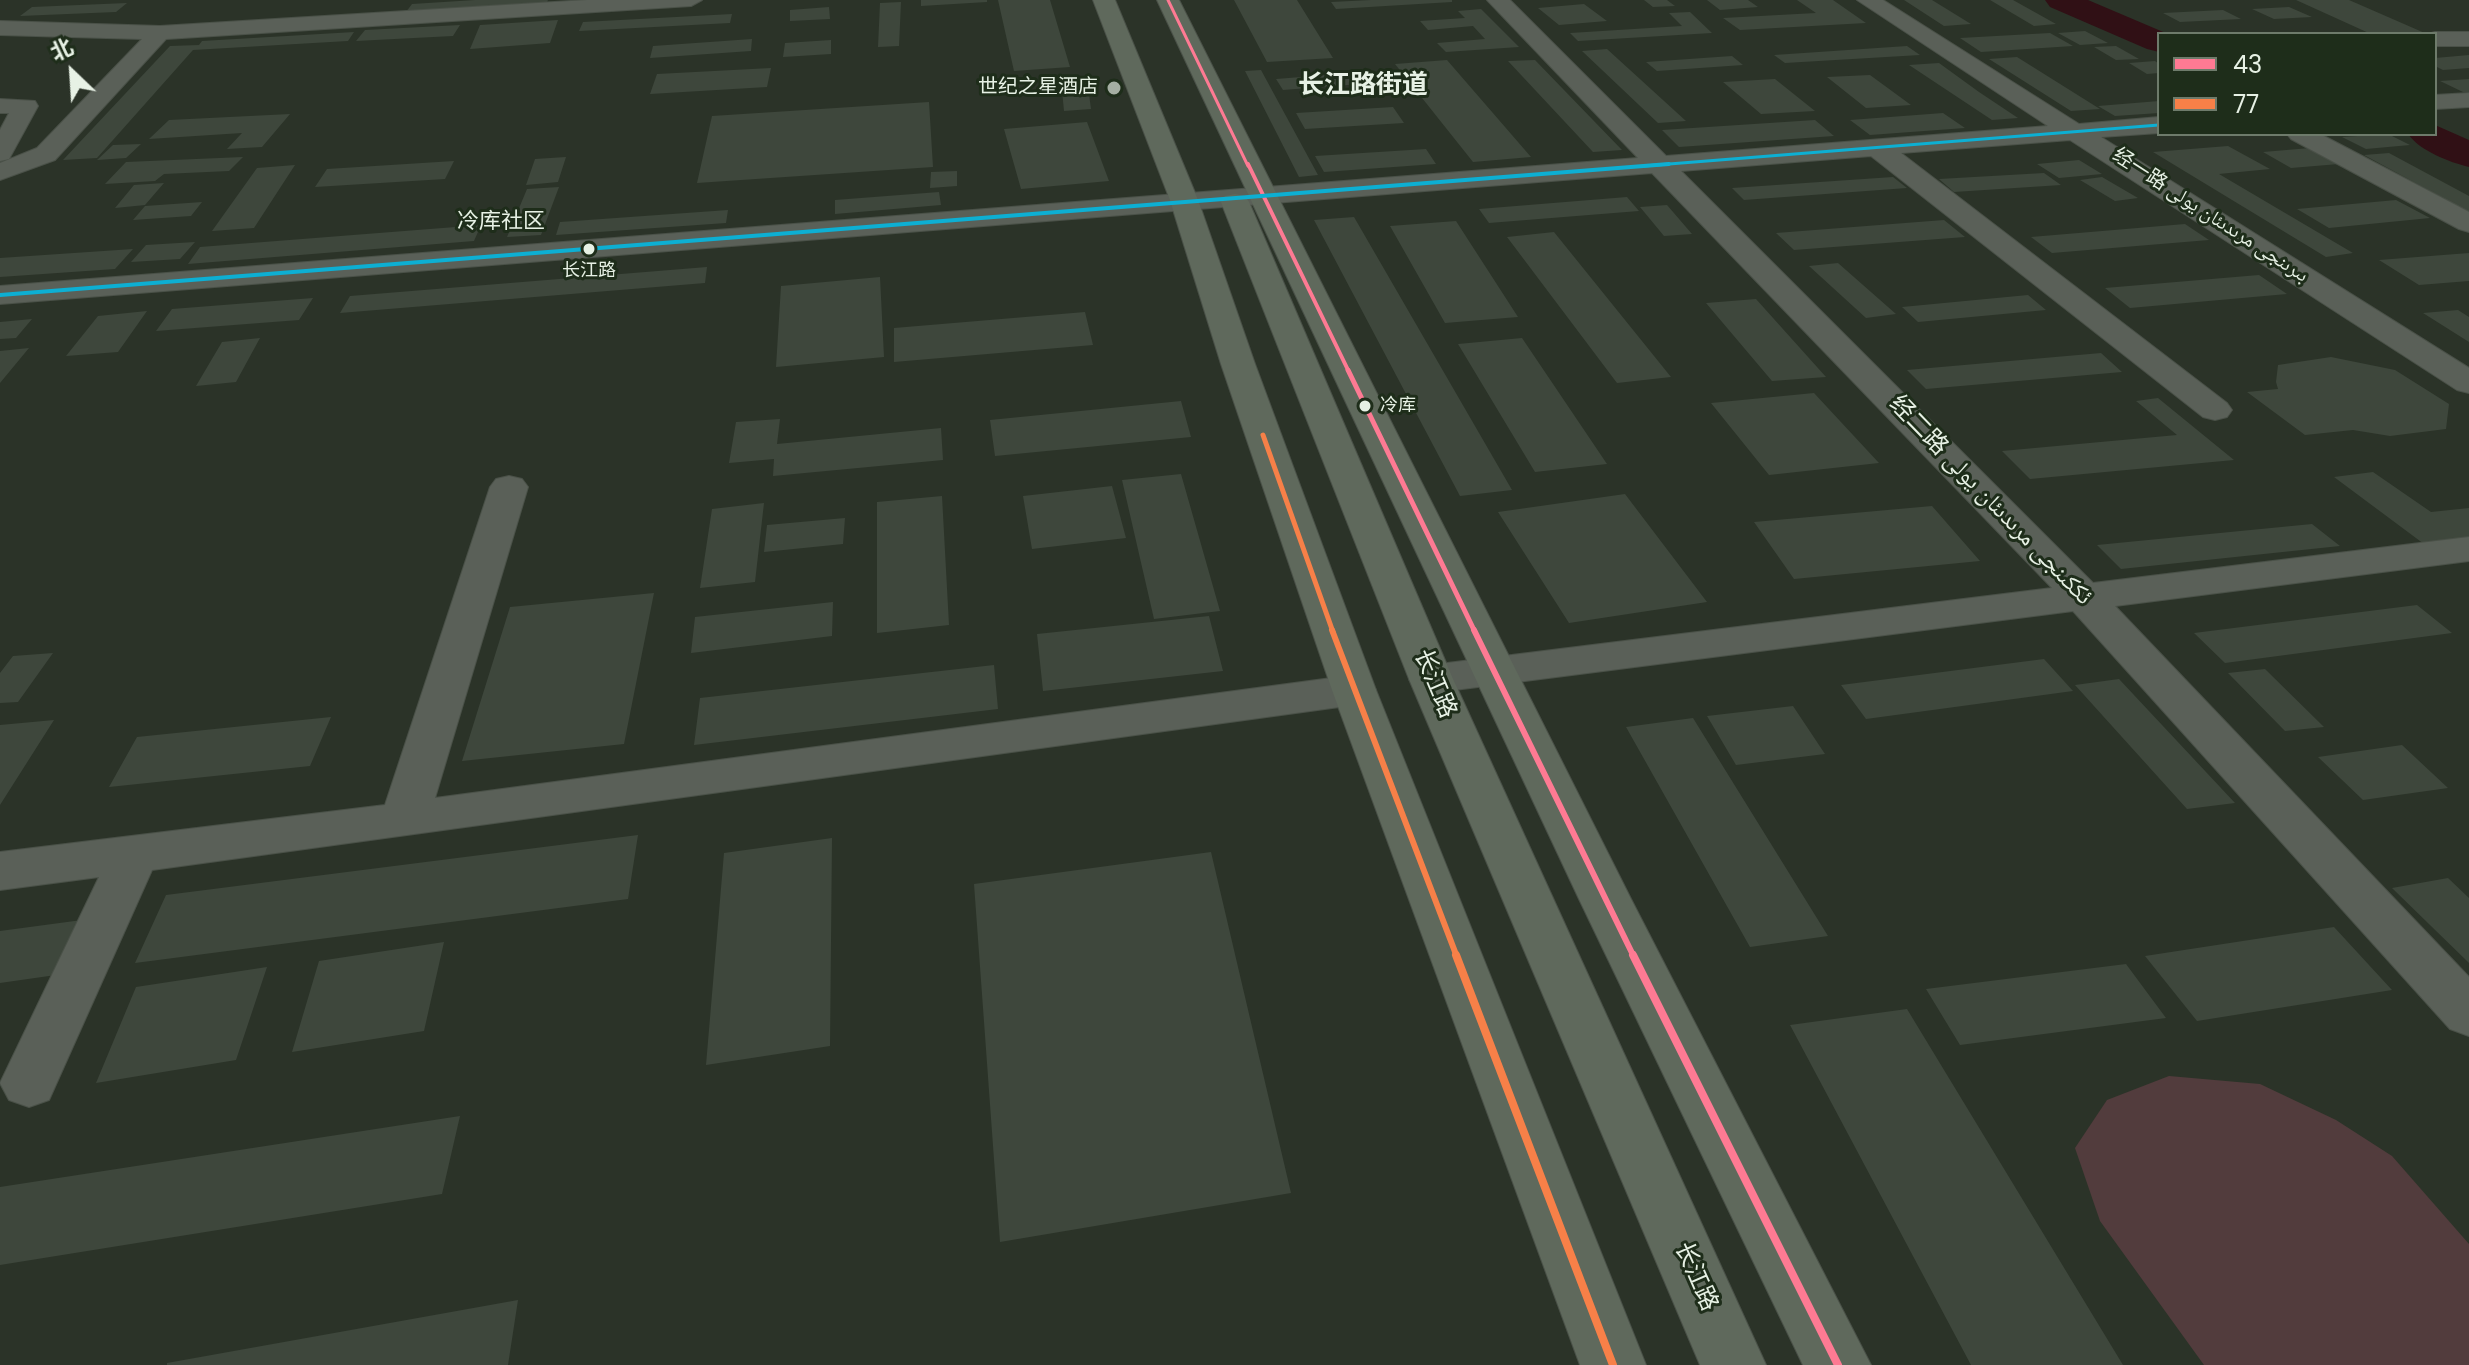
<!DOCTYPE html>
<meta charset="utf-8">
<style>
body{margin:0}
#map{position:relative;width:2469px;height:1365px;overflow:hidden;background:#2b3328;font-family:Poppins,"Noto Sans SC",sans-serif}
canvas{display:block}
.legend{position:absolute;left:2157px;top:32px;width:280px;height:104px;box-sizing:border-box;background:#1e2d1a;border:2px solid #6e7b6b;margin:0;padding:10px 14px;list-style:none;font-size:24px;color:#e7f1e5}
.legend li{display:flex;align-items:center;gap:16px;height:40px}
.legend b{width:40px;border:2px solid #6e7b6b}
.north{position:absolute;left:32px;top:32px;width:80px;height:80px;-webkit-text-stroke:6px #1e2d1a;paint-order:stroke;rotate:335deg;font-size:22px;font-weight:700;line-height:32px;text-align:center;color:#e7f1e5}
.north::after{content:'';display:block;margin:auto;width:28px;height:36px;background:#e7f1e5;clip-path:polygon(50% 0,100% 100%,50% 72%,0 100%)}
</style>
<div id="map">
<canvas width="2469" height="1365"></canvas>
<ul class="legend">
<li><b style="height:10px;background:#fe7a93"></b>43</li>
<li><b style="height:10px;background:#f78048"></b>77</li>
</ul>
<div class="north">北</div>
</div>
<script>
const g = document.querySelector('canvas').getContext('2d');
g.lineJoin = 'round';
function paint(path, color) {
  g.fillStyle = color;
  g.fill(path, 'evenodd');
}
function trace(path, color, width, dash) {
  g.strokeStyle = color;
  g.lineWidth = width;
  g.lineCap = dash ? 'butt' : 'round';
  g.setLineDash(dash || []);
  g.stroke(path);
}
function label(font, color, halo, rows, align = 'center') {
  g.font = font + ' Poppins,"Noto Naskh Arabic","Noto Sans SC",sans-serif';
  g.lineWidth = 6;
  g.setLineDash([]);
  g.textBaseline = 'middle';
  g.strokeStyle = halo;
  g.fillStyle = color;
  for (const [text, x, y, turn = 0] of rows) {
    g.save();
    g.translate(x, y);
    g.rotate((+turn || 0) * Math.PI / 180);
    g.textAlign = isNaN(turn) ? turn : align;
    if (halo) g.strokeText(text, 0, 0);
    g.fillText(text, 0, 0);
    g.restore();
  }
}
const green = new Path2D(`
 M2169 1076 2260 1084 2336 1120 2392 1156 2469 1244V1365H2204L2100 1221 2075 1148 2107 1100Z`);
const river = new Path2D(`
 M2045 0H2088L2168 34H2159V52L2147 49 2050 7Z
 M2435 125 2469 140V167C2449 162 2420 151 2408 134H2435Z`);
const building = new Path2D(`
 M475 0H548L546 4 406 12 412 4Z
 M921 0H987V2L921 6Z
 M998 0H1050L1070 67 1014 71Z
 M1234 0H1297L1333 58 1267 62Z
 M1371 0H1452V2L1336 9 1331 2Z
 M1644 0H1667L1675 6 1653 7Z
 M1707 0H1748L1758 7 1720 10Z
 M1797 0H1833L1866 23 1740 30 1723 18 1816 13Z
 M1904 0H1932L1971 24 1944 26Z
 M1990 0H2013L2056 24 2034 26Z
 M2296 0H2349L2427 34H2371Z
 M901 2 899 46 878 47 880 3Z
 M127 3 116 12 20 16 32 7Z
 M1584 4 1607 21 1559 25 1538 8Z
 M829 7 830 19 790 21V10Z
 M2289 7 2312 17 2274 19 2252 9Z
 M1481 9 1519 47 1446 52 1437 43 1485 39 1473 26 1428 30 1420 21 1465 18 1458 11Z
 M2223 10 2241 19 2180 22 2163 13Z
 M1690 12 1712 33 1578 41 1570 33 1682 26 1669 13Z
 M732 14 730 23 579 31 583 22Z
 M558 20 550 43 470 49 480 25Z
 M460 25 453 36 356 41 365 30Z
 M2085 31 2108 43 2080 45 2058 33Z
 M354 32 348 41 193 50 97 158 63 160 170 46 199 45 202 41Z
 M2050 33 2073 46 1981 52 1960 38Z
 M752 39 751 51 650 58 653 46Z
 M831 40V54L783 57 785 43Z
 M1907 46 1920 55 1785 63 1774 55Z
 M2116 46 2139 59 2116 60 2094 47Z
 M1607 49 1686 121 1658 123 1582 51Z
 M2469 55V68L2443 70 2435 66V58Z
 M1732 56 1743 65 1657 71 1646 62Z
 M2017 57 2100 109 2071 111 1989 59Z
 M1447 60 1531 157 1473 162 1395 64Z
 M1535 60 1622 150 1593 152 1508 61Z
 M2155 61 2159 64V73L2147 74 2129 63Z
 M1939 63 1979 92 2018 118 1992 120 1909 65Z
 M771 68 767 87 650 94 657 74Z
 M1261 70 1318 175 1299 177 1245 71Z
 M1364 72 1373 83 1283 90 1276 79Z
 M1870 75 1911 105 1866 108 1827 77Z
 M1087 79 1091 109 1064 111 1061 80Z
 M1775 79 1815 111 1761 114 1723 82Z
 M2469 79V92H2463L2440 81Z
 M2159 101V113L2115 116 2098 106Z
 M929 102 933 167 697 183 712 116Z
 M1393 107 1404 123 1305 129 1296 113Z
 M1943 113 1965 128 1870 135 1850 120Z
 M290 114 262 147 227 149 242 133 149 139 169 120Z
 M1815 120 1834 136 1679 147 1662 130Z
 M1087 122 1109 181 1021 189 1004 129Z
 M2388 134 2410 145 2366 149 2342 137Z
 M141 144 126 158 97 160 113 145Z
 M2228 146 2270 169 2219 174 2353 253 2326 257 2153 152Z
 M2310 148 2339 164 2291 168 2263 152Z
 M1426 149 1436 164 1324 172 1315 156Z
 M2389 153 2469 196V212L2364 155Z
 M243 157 229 171 164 174 155 181 105 184 126 162Z
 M566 157 558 182 526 185 535 159Z
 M2079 160 2102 174 2059 178 2037 164Z
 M454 161 445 179 315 187 327 169Z
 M295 165 254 228 212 231 257 168Z
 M957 171V186L930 188 931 172Z
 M2044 173 2061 185 1954 192 1939 179Z
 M1893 177 1907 188 1744 200 1732 188Z
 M2102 177 2138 198 2115 201 2080 180Z
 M164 183 145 205 115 208 134 185Z
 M559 187 541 235 507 237 527 189Z
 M939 192 941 205 835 214V200Z
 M1627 197 1639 211 1489 223 1479 209Z
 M2396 200 2430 218 2329 228 2297 209Z
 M202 202 191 216 133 220 145 206Z
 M1667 205 1692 234 1664 236 1640 207Z
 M728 210 726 223 556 235 560 222Z
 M1354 217 1512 490 1460 496 1314 220Z
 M1944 220 1965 237 1794 250 1776 233Z
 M1456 221 1518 317 1445 323 1390 226Z
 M2185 224 2209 240 2052 253 2031 237Z
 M481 225 474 241 188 264 200 247Z
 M1554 232 1671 377 1617 383 1507 237Z
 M195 242 180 259 131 262 146 245Z
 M133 249 115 269 0 277V258Z
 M2469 253V281L2419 285 2379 260Z
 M1838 263 1896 314 1866 318 1809 266Z
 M707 267 705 283 340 313 350 296Z
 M2259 275 2287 294 2130 308 2105 288Z
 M880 277 884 357 776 367 781 286Z
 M2028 295 2046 310 1918 322 1902 307Z
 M313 298 299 320 156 331 172 309Z
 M1756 299 1826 377 1772 381 1706 303Z
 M2458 310 2469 317V342L2423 313Z
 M147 311 118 352 66 356 98 316Z
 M1085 312 1093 345 894 362V328Z
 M32 319 16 338 0 339V322Z
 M260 338 236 382 196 386 222 342Z
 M1522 338 1607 464 1535 472 1458 344Z
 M29 348 0 383V351Z
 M2101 353 2122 372 1926 389 1907 370Z
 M2331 357 2395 370 2449 404 2446 429 2390 436 2353 430 2305 435 2247 392 2278 389 2276 382 2278 365Z
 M1814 393 1879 463 1769 475 1711 403Z
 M2158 398 2234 460 2030 479 2002 451 2177 435 2136 401Z
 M1181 401 1191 437 995 456 990 420Z
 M780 419 777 444 941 428 943 460 773 476 774 459 729 463 736 422Z
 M2373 472 2431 512 2469 508V539L2424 544 2334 477Z
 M1181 474 1220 611 1154 619 1122 480Z
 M1112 486 1126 538 1032 549 1023 496Z
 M1625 494 1707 602 1569 623 1498 512Z
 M942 496 949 625 877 633V502Z
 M764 503 755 582 700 588 712 509Z
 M1932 506 1980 561 1794 579 1754 522Z
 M845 518 843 544 764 552 767 525Z
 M2312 524 2340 546 2121 569 2097 545Z
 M654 593 624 744 462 761 510 607Z
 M833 602 832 636 691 653 695 617Z
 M2417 605 2452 633 2225 663 2194 633Z
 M1209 616 1223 671 1043 691 1037 634Z
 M53 653 18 702 0 703V673L13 656Z
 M2044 659 2073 691 1866 719 1841 685Z
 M994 665 998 709 694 745 700 698Z
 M2265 669 2324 727 2285 731 2228 673Z
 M2119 679 2235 803 2187 809 2075 685Z
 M1793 706 1825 754 1736 765 1707 716Z
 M331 717 310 766 109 787 137 737Z
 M1693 718 1828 936 1750 947 1626 727Z
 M54 720 0 805V725Z
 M2402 745 2448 788 2363 800 2318 757Z
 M638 835 628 899 135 963 166 895Z
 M832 838 830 1046 706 1065 724 853Z
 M1211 852 1291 1193 1000 1242 974 884Z
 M2448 878 2469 898V963L2392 888Z
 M82 920 56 975 0 983V931Z
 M2334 927 2392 990 2197 1021 2145 956Z
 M444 942 424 1031 292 1052 319 961Z
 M2126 964 2166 1018 1960 1045 1926 989Z
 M267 967 236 1060 96 1083 136 987Z
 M1907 1009 2123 1365H1971L1790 1025Z
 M460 1116 442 1194 0 1265V1187Z
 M518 1300 508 1365H167V1363Z`);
const minor = new Path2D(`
 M587 0H702L691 6 166 39 55 160 0 180V163L37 148 142 39 0 35V21L160 26Z
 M1487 0H1510L1666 156 2048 126 1857 0H1883L2079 124 2159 117V133L2101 137 2469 368V393L2457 390 2070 140 1901 153 2227 403 2232 410 2227 417 2215 420 2203 417 1871 156 1681 171 2093 583 2469 537V561L2115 606 2469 977V1036L2450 1029 2073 611 1431 693 1415 689 1409 679 1415 669 1431 665 2052 588 1652 173 0 304V286L1638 158Z
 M2435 32H2469V46H2435V34H2428Z
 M2469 93V107L2435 109V95Z
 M0 99 35 101 38 106 9 159 0 161V130L9 113H0Z
 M2287 134H2320L2469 212V232L2459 229 2291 139Z
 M509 476 522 479 528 487 435 798 1354 675 1370 680 1376 690 1370 700 1354 705 152 870 49 1100 29 1107 9 1100 0 1083 99 877 0 890V852L385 805 490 487 496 479Z`);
const major = new Path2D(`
 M1093 0H1115L1198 200 1255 364 1376 690 1646 1365H1580L1332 690 1221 364 1170 200Z
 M1157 0H1179L1631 899 1871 1365H1803L1579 899Z
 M1235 194 1245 196 1249 202 1453 679 1766 1365H1700L1409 679 1221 202 1225 196Z`);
const bus1Far4 = new Path2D(`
 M1168 0 1248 166`);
const bus1Far3 = new Path2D(`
 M1248 164 1349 372`);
const bus1Far2 = new Path2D(`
 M1348 370 1475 632`);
const bus1Far1 = new Path2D(`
 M1474 630 1634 957`);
const bus1 = new Path2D(`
 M1633 955 1838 1365`);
const bus2Far2 = new Path2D(`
 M1263 435 1333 632`);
const bus2Far1 = new Path2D(`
 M1332 630 1457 957`);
const bus2 = new Path2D(`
 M1456 955 1613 1365`);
const bus3Far1 = new Path2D(`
 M1644 166 2159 125`);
const bus3 = new Path2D(`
 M0 295 1669 164`);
const markers = [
 [1114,88,8,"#a5aea3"],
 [589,249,7,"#e7f1e5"],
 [1365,406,7,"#e7f1e5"]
];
const farBusnames = [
 ["长江路",589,271],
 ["冷库",1380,406,"left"]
];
const farPoinames = [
 ["世纪之星酒店",1098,88]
];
const farStreetnames = [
 ["经一路 بىرىنجى مرىدىئان يولى",2210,216,33]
];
const farNeighbourhoodnames = [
 ["冷库社区",501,222]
];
const streetNames = [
 ["经二路 ئككىنجى مرىدىئان يولى",1990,501,46],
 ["长江路",1434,684,67],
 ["长江路",1695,1277,66]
];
const farDistrictnames = [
 ["长江路街道",1363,86]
];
paint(green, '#523c3d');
paint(river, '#301015');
paint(building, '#3e473c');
trace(minor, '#4a5148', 2);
trace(major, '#4a5148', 2);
paint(minor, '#5a6058');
paint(major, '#5f695c');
trace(bus1Far4, '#fe7a93', 3);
trace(bus1Far3, '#fe7a93', 4);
trace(bus1Far2, '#fe7a93', 5);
trace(bus1Far1, '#fe7a93', 6);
trace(bus1, '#fe7a93', 8);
trace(bus2Far2, '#f78048', 5);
trace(bus2Far1, '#f78048', 6);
trace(bus2, '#f78048', 8);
trace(bus3Far1, '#0dafd3', 3);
trace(bus3, '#0dafd3', 4);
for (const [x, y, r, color] of markers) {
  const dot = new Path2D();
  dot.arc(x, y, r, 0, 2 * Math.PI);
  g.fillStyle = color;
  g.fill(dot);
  trace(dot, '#1e2d1a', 3);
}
label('18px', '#e7f1e5', '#1e2d1a', farBusnames);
label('20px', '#e7f1e5', '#1e2d1a', farPoinames, 'right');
label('20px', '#e7f1e5', '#1e2d1a', farStreetnames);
label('22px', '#e7f1e5', '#1e2d1a', farNeighbourhoodnames);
label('24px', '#e7f1e5', '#1e2d1a', streetNames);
label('bold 26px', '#e7f1e5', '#1e2d1a', farDistrictnames);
</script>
